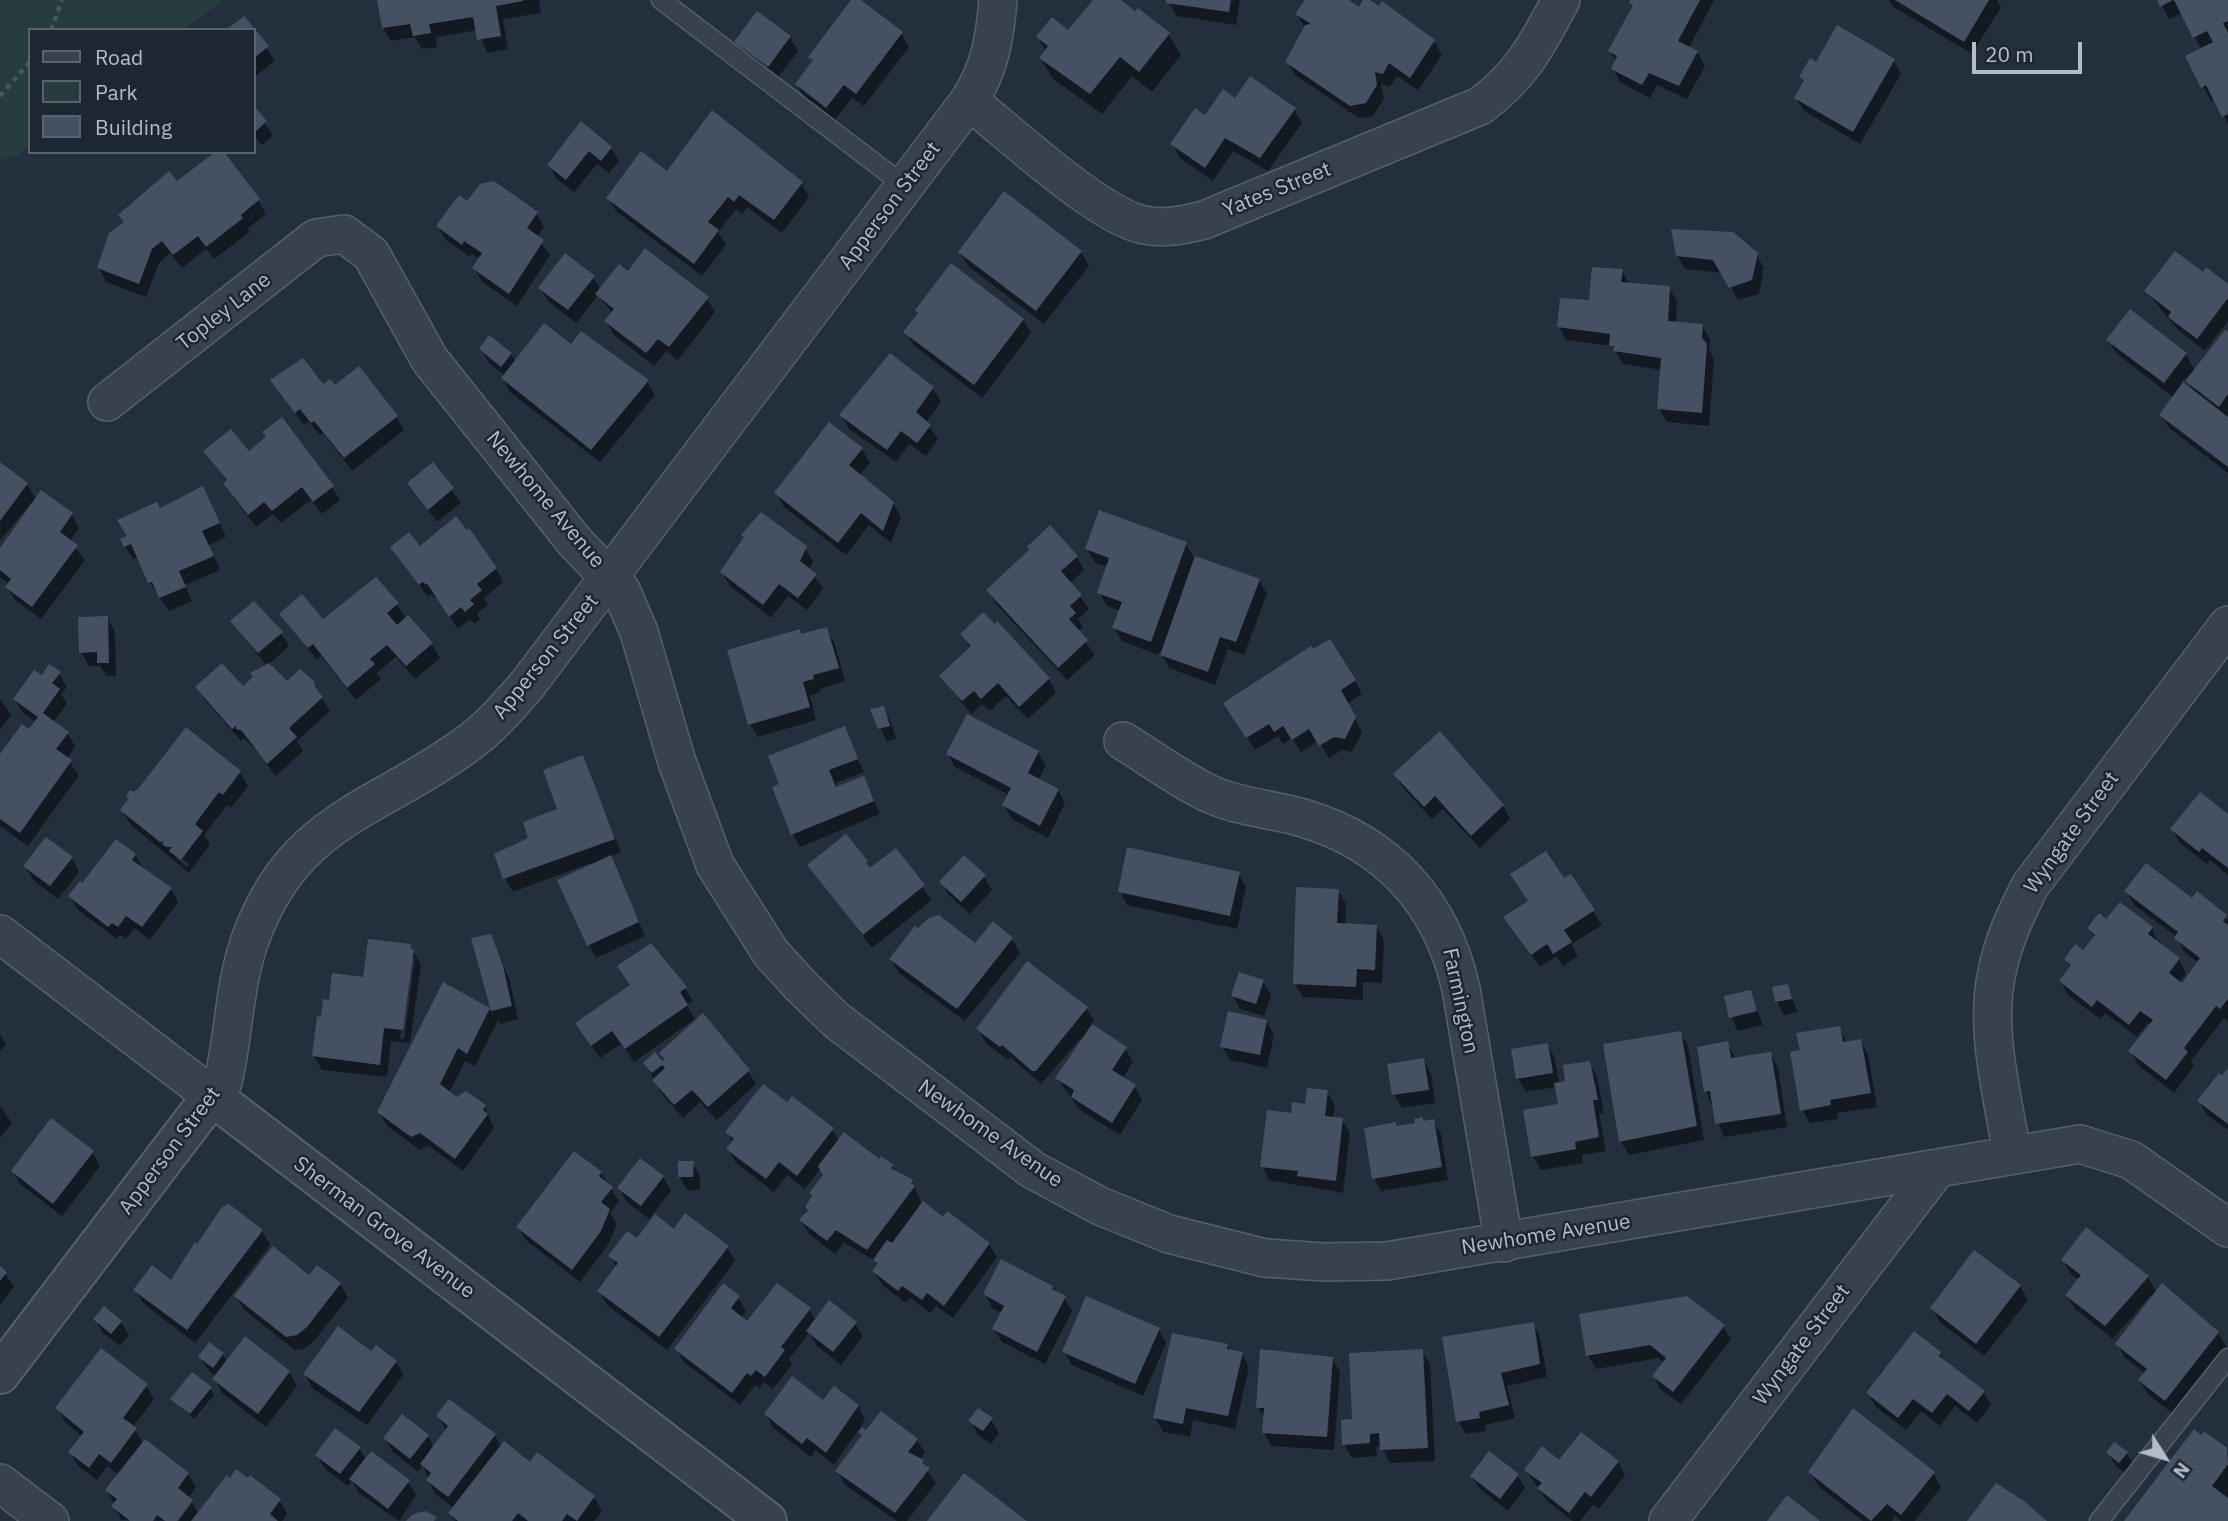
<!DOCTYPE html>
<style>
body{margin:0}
#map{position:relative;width:2228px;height:1521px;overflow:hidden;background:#242f3e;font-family:"IBM Plex Sans",sans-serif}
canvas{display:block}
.legend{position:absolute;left:28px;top:28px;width:228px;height:126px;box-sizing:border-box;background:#1d2633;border:2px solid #59626f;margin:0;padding:9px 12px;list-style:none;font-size:21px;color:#b4bcc9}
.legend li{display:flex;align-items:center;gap:14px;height:35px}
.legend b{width:35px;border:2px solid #59626f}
.north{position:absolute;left:2130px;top:1423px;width:70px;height:70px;-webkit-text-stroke:5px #1d2633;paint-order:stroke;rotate:127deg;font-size:19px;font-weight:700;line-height:28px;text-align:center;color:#b4bcc9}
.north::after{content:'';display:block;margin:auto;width:24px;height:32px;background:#b4bcc9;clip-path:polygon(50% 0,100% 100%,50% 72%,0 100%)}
.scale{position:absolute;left:1972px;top:42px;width:110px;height:32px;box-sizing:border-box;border:4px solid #b4bcc9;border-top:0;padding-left:9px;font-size:21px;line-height:24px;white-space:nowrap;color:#b4bcc9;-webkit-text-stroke:5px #1d2633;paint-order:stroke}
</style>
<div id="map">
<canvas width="2228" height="1521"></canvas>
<ul class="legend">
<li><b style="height:9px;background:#38414e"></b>Road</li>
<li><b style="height:19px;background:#263c3f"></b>Park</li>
<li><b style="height:19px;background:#455162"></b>Building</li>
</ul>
<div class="north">N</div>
<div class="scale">20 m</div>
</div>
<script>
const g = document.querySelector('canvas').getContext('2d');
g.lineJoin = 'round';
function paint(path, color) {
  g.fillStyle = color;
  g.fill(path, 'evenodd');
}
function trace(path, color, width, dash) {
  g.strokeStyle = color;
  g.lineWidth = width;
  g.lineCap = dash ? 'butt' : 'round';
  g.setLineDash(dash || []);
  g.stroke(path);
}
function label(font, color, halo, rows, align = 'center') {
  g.font = font + ' "IBM Plex Sans",sans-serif';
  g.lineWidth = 5;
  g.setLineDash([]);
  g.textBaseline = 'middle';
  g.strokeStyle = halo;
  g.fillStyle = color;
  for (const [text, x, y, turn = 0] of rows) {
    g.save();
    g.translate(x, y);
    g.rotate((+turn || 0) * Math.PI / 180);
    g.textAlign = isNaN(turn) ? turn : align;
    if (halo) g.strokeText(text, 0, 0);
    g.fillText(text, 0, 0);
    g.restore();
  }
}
const green = new Path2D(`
 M0 0H223L184 30H30V146L16 156 0 160Z`);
const shadow = new Path2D(`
 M379 0H539L541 13 503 19 508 49 487 53 478 30 436 37 437 47 422 49 415 37 391 41 383 28Z
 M853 0H858L901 33 909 47 864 106 852 98 834 121 805 98 797 85 813 63 810 57Z
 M1095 0H1120L1169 35 1181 55 1152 92 1132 76 1102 114 1053 79 1041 59 1046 51 1038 38 1069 33Z
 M1168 0H1240L1236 25 1176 16Z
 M1307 0H1346L1359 9 1367 0 1434 41 1442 55 1418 90 1397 76 1390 87 1381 84 1384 99 1373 116 1359 118 1295 75 1287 62 1305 28 1297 14Z
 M1635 0H1714L1689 48 1697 52 1705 66 1687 99 1657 85 1650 98 1620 82 1613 69 1616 61 1610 51Z
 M1889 0H1997L2001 7 1972 54 1892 6Z
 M2159 0H2228V124L2215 98 2211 101 2188 57 2202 50 2182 13 2169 19Z
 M254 30 275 61 254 77Z
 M790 37 798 51 776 80 744 56 736 42Z
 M1894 61 1901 74 1860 144 1804 111 1796 98 1805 83 1801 77 1816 64Z
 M1236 101 1294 109 1302 123 1268 171 1233 151 1213 181 1180 158 1173 144 1205 117Z
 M254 108 273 135 262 145 254 136Z
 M582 124 611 148 619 161 609 173 597 164 574 192 556 178 549 165Z
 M667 174 801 183 809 197 782 233 747 207 742 214 736 209 718 232 726 245 702 276 616 211 608 198Z
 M177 184 258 200 266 214 247 229 250 232 214 259 206 249 182 268 170 253 159 263 146 297 106 282 99 268Z
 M468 203 536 213 544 227 537 237 550 255 517 306 482 282 474 268 480 259 472 254 470 257 446 240 438 226Z
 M960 252H1081L1089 266 1044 324 968 266Z
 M1756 254 1764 268 1759 294 1738 300 1723 273 1685 269 1677 255Z
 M1622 271 1630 285 1669 288 1677 301 1676 323 1702 326 1710 339 1709 350 1714 359 1709 426 1667 422 1659 409 1662 370 1623 364 1612 346 1566 340 1559 327 1591 302Z
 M628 273 707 299 715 312 678 360 666 351 654 366 614 335 606 321 613 314 598 295 576 323 548 301 540 288 593 277 601 290Z
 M2203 275 2228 286V321L2205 351 2178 330 2146 291Z
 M1023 320 1031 333 982 398 913 345 906 332Z
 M2228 334V473L2169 428 2161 415 2174 398 2116 353 2108 340 2186 354 2195 371ZM2185 378 2194 392H2193L2181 383Z
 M572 346 647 381 655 395 600 462 510 392 503 378 505 376 489 363 481 349 511 354 516 362Z
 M890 356 933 389 941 402 926 422 938 439 926 456 909 444 896 462 849 429 841 415Z
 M272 380 334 387 396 417 404 430 352 471 323 433 320 435 308 421 304 425Z
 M862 449 870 463 859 476 893 503 901 517 891 543 869 525 846 555 784 507 776 493Z
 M206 452 248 454 332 487 340 500 322 514 311 500 281 523 273 514 256 527 233 497 227 482Z
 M1 465 27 484 36 500 72 515 79 528 70 541 85 560 41 619 15 600 7 587 9 584 0 577V551L33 504 31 503 0 541Z
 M433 465 461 503 437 522 409 484Z
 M203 488 226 537 209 545 220 570 185 585 192 601 169 611 150 583 138 557 133 559 125 546 129 537 160 510Z
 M1186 544 1195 560 1259 580 1267 594 1244 655 1228 649 1215 685 1169 668 1160 651 1158 655 1122 641 1114 628 1120 611 1107 606 1099 592 1108 567 1095 563 1087 549Z
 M392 548H419L496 569 503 582 484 598 488 605 477 613 480 619 474 624 470 619 458 629 437 598 430 595 428 597Z
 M805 548 813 561 809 570 823 588 807 610 788 596 771 618 730 586 722 572Z
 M1077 557 1084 570 1070 583 1089 609 1078 619 1083 627 1078 632 1095 655 1067 680 996 604 988 590Z
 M397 604 406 619 432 644 440 658 415 679 396 657 377 673 381 679 356 700 321 656 317 660 281 614 323 622Z
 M107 618 115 632 116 676H107L100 666H89L81 652Z
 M232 621 281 633 289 646 268 665 287 684 312 682 330 711 297 741 303 751 276 776 256 750 244 738 241 741 205 700 197 687 243 688 267 666Z
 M997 623 1049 679 1056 693 1028 719 1006 696 990 711 982 704 971 714 941 676 971 649 962 634Z
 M826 629 834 642 845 681 820 689 821 692 810 696 816 720 758 737 750 724 802 636Z
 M59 673 67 687 61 694 67 704 53 722 67 733 75 746 67 759 79 775 28 846 0 826V757L36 722 23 713 15 699 42 677Z
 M1355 681 1362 694 1347 704 1362 732 1352 752 1342 750 1329 758 1318 741 1301 752 1292 738 1283 744 1278 736 1255 750 1233 716Z
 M0 699 11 715 0 730Z
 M883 708 891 722 896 739 887 741 880 728Z
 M844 728 864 772 836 783 838 789 864 778 880 814 800 847 793 834 781 785Z
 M1038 752 1046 766 1038 780 1058 790 1065 803 1048 838 1012 819 1004 805 1009 795 955 767 948 754Z
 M582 757 621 852 610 857 645 936 596 958 589 945 591 863 513 892 505 878 531 838 559 810Z
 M240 772 248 786 231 808 227 805 204 835 210 845 189 873 130 824 122 810ZM176 854 189 864 187 867 176 858Z
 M1395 774 1503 806 1510 819 1480 848 1443 809 1432 819 1403 788Z
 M2228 817V875L2210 860 2207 864 2180 843 2172 829Z
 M846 836 871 870 895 851 932 900 872 948 810 865Z
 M135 855 143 868 171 889 178 902 150 940 134 928 126 939 120 935 117 939 78 910 70 897Z
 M72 858 79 872 58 899 33 880 25 866Z
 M1239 874 1246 887 1237 929 1127 905 1120 891Z
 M1571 876 1602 925 1571 944 1578 956 1563 966 1556 956 1540 967 1505 918Z
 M984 877 992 890 970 914 949 895 941 882Z
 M1338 891 1346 904 1345 925 1376 926 1384 940 1382 983 1363 982V1000L1303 997 1295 984Z
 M2126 891 2192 900 2228 920V1021L2224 1018 2191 1061 2194 1066 2174 1093 2138 1065 2131 1051 2151 1025 2148 1023 2137 1037 2105 1013 2100 1019 2068 995 2061 982 2071 968 2066 959 2083 952 2095 938 2089 928 2107 921 2152 928 2158 944 2179 960 2186 973 2179 983 2182 985 2199 963 2184 952 2177 937 2134 905Z
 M993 924 1012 939 1020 953 965 1021 899 973 891 960 976 946Z
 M490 936 510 981 518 1019 500 1024 498 1020 475 1066 465 1061 449 1093 457 1099 485 1107 494 1128 463 1171 429 1146 420 1150 387 1126 379 1112 444 985 493 1012 473 939Z
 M410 946 421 965 410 1043 391 1041 387 1077 322 1070 314 1056 330 1002ZM411 957H415L404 1039H400Z
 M1263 981 1271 995 1264 1016 1240 1009 1233 996Z
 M1787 986 1798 1012 1784 1015 1777 1001Z
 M685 988 693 1001 687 1005 695 1019 634 1062 621 1044 600 1058 585 1037Z
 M1750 992 1763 1025 1738 1031 1731 1017Z
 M1086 1008 1094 1021 1091 1025 1125 1048 1133 1062 1122 1079 1134 1086 1142 1100 1120 1135 1080 1110 1057 1078 1082 1040 1080 1039 1041 1084 1010 1057 1008 1060 986 1043 978 1029Z
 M1266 1021 1274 1035 1267 1068 1230 1060 1222 1047Z
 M1839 1028 1847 1043 1860 1041 1868 1054 1877 1107 1837 1113 1838 1119 1810 1123 1802 1110V1052Z
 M1680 1033 1688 1046 1704 1140 1629 1155 1621 1142 1605 1046Z
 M0 1034 6 1044 0 1051Z
 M1727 1043 1736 1059 1770 1054 1778 1067 1787 1127 1724 1137 1706 1091Z
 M1547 1045 1555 1058 1559 1083 1567 1082 1589 1063 1597 1076 1604 1113 1599 1114 1606 1151 1582 1155 1583 1163 1541 1170 1533 1157 1525 1111 1560 1105 1556 1087 1526 1092 1518 1079 1513 1051Z
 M661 1053 748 1071 756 1084 717 1120 700 1102 683 1118 662 1094 645 1063 662 1064 666 1061Z
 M1423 1060 1431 1073 1435 1103 1402 1108 1394 1095 1389 1065Z
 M2228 1071V1130L2207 1115 2199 1101Z
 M1327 1092 1335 1105 1333 1119 1342 1120 1350 1133 1343 1193 1269 1180 1262 1166 1292 1115Z
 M788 1104 832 1129 839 1141 893 1166 899 1177 901 1174 912 1181 921 1202 943 1219 989 1244 997 1257 953 1318 936 1306 930 1313 910 1298 906 1303 882 1285 874 1272 878 1265 876 1261 844 1243 835 1254 809 1234 801 1221 825 1175 821 1168 805 1189 787 1175 774 1192 736 1163 728 1149 733 1142 727 1132Z
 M0 1106 12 1123 0 1138Z
 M1422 1119 1424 1122 1433 1121 1441 1134 1448 1180 1381 1191 1374 1178 1397 1127 1417 1124Z
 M92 1152 100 1166 62 1216 20 1184 13 1171Z
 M693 1163 700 1177V1190H687L679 1176Z
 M601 1173 619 1201 610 1213 617 1224 608 1245 580 1282 526 1240 518 1227Z
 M663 1177 671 1191 649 1219 627 1202 619 1188Z
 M262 1231 270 1245 195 1343 143 1303 135 1290 171 1282 197 1246Z
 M674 1231 727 1247 735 1261 667 1350 607 1305 600 1291 617 1268 611 1256 638 1241Z
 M2063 1260 2148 1277 2157 1293 2218 1333 2226 1346 2173 1414 2148 1394 2140 1381 2145 1373 2125 1358 2117 1344 2154 1297 2151 1295 2113 1339 2075 1309 2067 1296 2079 1280 2071 1274Z
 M0 1268 14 1286 0 1305Z
 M318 1268 340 1284 348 1298 314 1341 305 1348 295 1350 244 1310 236 1296 310 1277Z
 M2020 1286 2028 1300 1984 1356 1940 1322 1932 1308Z
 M1052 1287 1064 1298 1072 1311 1045 1364 1002 1342 994 1329 1002 1313 992 1308 985 1294Z
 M738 1298 746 1311 741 1318 747 1324 809 1309 816 1321 855 1323 863 1336 841 1365 816 1345 809 1333 789 1359 792 1365 773 1389 764 1382 759 1389 755 1385 740 1405 684 1362 676 1349Z
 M95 1319 121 1322 129 1335 120 1346 103 1333Z
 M1533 1324 1540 1337 1547 1377 1507 1386 1515 1418 1485 1425 1486 1431 1466 1434 1458 1421Z
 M1723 1326 1731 1339 1681 1404 1661 1390 1654 1376 1664 1363 1659 1358 1596 1369 1588 1355Z
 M1159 1329 1166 1343 1143 1396 1072 1365 1064 1352Z
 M1227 1345 1231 1351 1242 1354 1249 1367 1235 1429 1193 1420 1190 1437 1163 1432 1155 1418Z
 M1422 1351 1430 1364 1435 1461 1390 1463 1382 1447H1376L1377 1456 1352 1458 1344 1444 1354 1421Z
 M372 1354 396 1362 403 1375 367 1425 312 1388 305 1374Z
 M1940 1354 1946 1364 1983 1392 1991 1405 1977 1423 1955 1406 1940 1426 1921 1411 1906 1430 1876 1407 1868 1393Z
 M223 1355 227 1362 289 1372 297 1386 266 1427 222 1393 215 1379 216 1377 208 1370 200 1357Z
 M1332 1358 1340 1372 1334 1450 1272 1446 1264 1433 1265 1419 1258 1407Z
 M146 1386 154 1399 133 1427 144 1444 188 1474 196 1487 188 1498 191 1501 199 1514 280 1501 287 1514 282 1521H179L192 1503H188L174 1521 121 1520 108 1491 119 1475 107 1466 97 1480 78 1466 70 1452 82 1436 65 1422 58 1408Z
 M210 1388 214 1395 194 1419 172 1399Z
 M824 1403 858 1406 865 1419 860 1428 866 1433 917 1440 925 1453 920 1460 936 1483 907 1521H897L845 1485 837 1471 863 1437 859 1429 834 1465 815 1450 811 1457 773 1428 766 1414Z
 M438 1416 495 1435 501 1447 530 1464 538 1455 594 1497 602 1511 594 1521H455L450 1514 454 1508 435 1494 423 1466 418 1472 393 1452 385 1438 428 1436 434 1448 446 1430Z
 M991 1420 999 1433 991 1444 978 1435 971 1421Z
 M2202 1437H2210L2228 1452V1521H2126Z
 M2114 1444 2127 1454 2135 1467 2128 1475 2116 1466 2108 1453Z
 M359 1448 366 1460 408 1482 416 1495 399 1521 359 1493 352 1481 348 1486 325 1469 317 1455Z
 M1560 1462H1618L1625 1475 1599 1509 1593 1505 1580 1521H1573L1547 1501 1526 1470Z
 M1810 1472 1933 1473 1941 1487 1915 1521H1901L1895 1516 1892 1521H1863L1818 1486Z
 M1517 1475 1525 1488 1508 1511 1480 1489 1472 1476Z`);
const building = new Path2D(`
 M377 0H523V1L496 6 501 36 477 40 473 17 429 24 431 33 413 36 410 24 382 28Z
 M851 0H861L903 32 856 94 844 85 826 108 795 84 813 60 808 57Z
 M1093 0H1121L1135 11 1138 8 1170 33 1139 72 1120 57 1090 94 1039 58 1048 46 1036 37 1052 17 1068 30Z
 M1166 0H1231L1229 12 1166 3Z
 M1305 0H1349L1359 7 1363 0H1370L1379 6 1382 1 1435 40 1410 78 1389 63 1383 74 1375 72 1377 85 1366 103 1350 106 1285 62 1305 25 1311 24 1295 14Z
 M1630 0H1700L1678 41 1698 51 1679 86 1649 73 1642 85 1611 69 1617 56 1608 51 1633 5 1629 3Z
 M1895 0H1989L1964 42Z
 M2157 0H2173L2160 7Z
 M2174 0H2228V21L2223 23 2228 33V114L2222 117 2206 85 2201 88 2185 56 2213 42 2207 31 2193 38Z
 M757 11 791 36 768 67 734 42Z
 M244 16 269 46 254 58V30H226Z
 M1837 25 1895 59 1853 132 1794 98 1804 80 1799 77 1810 58 1816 62Z
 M1250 76 1296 108 1260 158 1225 138 1205 168 1170 144 1195 108 1205 115 1223 89 1235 98Z
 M254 106 267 121 254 133Z
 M712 110 803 182 774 220 739 195 734 202 728 197 708 222 719 230 694 264 606 198 641 151 667 171Z
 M581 121 612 147 601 161 589 151 566 180 547 165Z
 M215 152H224L260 199 241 215 243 218 206 247 198 236 173 255 162 241 152 249 139 284 97 268 109 233 124 222 118 215 169 171 177 181Z
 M494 181 538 212 527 228 544 240 509 294 472 268 482 253 464 241 462 245 436 226 459 195 467 201 480 184Z
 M1004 191 1082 251 1036 311 958 252Z
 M1671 229 1733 232 1758 253 1752 280 1729 288 1713 260 1676 256Z
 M645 248 709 297 669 347 658 339 646 353 604 321 614 309 595 294 619 264 628 271Z
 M2175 251 2203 272 2206 267 2228 284V298L2197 339 2168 317 2171 312 2144 291Z
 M565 253 595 276 568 310 538 288Z
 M951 263 1024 319 974 385 903 332 918 313 915 310Z
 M1592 267 1623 269 1621 282 1670 286 1668 321 1703 324 1702 338 1707 344 1702 413 1657 409 1661 358 1613 351 1614 346H1609L1610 334 1557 327 1560 298 1589 300Z
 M2130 309 2187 353 2164 383 2106 340Z
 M544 323 571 344 581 331 649 380 591 450 501 378Z
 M2225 330 2228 332V394L2219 407 2185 381Z
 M489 335 512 353 501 367 479 349Z
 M890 353 934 387 916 412 931 425 917 443 901 431 887 450 839 415Z
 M303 358 323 384 330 379 335 385 359 366 398 416 344 458 314 421 311 423 300 409 295 413 270 380Z
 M2183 382 2228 417V467L2159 415Z
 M282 417 334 486 313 502 302 487 272 511 264 502 248 515 223 483 227 480 203 451 231 429 249 451 266 437 262 432Z
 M829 422 863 448 849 465 894 502 883 531 861 513 838 543 774 493Z
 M0 462 28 483 0 521Z
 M433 462 454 488 428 510 407 483Z
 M203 486 220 523 202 531 214 556 179 571 186 587 159 598 152 582 148 583 131 544 124 547 120 539 127 536 117 520 157 502 160 508Z
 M41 490 73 513 60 532 78 545 32 607 5 587 11 579 0 570V548Z
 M1099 510 1187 542 1151 642 1112 628 1122 602 1097 593 1109 558 1085 549Z
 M761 512 807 546 800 561 817 574 798 598 779 584 763 605 720 572 744 537 741 535Z
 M456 516 467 530 469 528 497 568 477 584 482 590 470 600 474 604 465 612 461 607 449 617 428 585 422 582 419 585 390 547 409 532 420 546Z
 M1050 525 1078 556 1061 571 1082 595 1070 606 1076 613 1069 619 1088 640 1058 668 986 590 1029 550 1027 547Z
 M1195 556 1260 579 1236 642 1220 637 1208 672 1160 655Z
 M376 577 399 603 387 613 397 625 408 615 433 643 406 666 387 645 370 659 375 664 347 688 313 644 308 648 279 614 302 594 323 619Z
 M254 601 283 632 258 653 230 621Z
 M983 612 995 624 997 621 1050 678 1019 707 998 683 981 699 974 691 962 701 939 676 971 646 960 634Z
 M108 616 109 663H97V652L79 653 78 617Z
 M827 627 839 668 813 675 814 679 803 682 810 707 748 725 727 650 800 629 801 634Z
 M1330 639 1356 680 1341 690 1356 717 1345 739 1334 737 1319 746 1309 729 1292 740 1283 726 1274 732 1269 724 1246 738 1223 703 1311 646 1313 649Z
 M222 663 243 686 253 677 250 673 269 663 287 681 300 669 314 681 315 687 323 697 289 728 297 737 267 764 242 731 236 729V726L232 729 195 687Z
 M49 664 61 672 52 683 60 689 43 713 69 732 56 749 72 760 20 833 0 819V754L22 724 29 729 38 717 13 699 34 670 42 675Z
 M884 706 890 726 878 729 870 709Z
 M967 714 1039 751 1028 773 1059 789 1040 826 1002 805 1011 788 946 754Z
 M845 726 858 759 829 770 836 787 864 776 874 801 791 835 772 787 779 784 768 756Z
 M186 727 241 771 223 795 219 792 195 824 203 831 181 860 169 851 172 847H166L162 844 164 841 160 842 120 810 129 798 126 796 130 790 133 792 138 789Z
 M1440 731 1504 805 1471 836 1435 796 1424 807 1393 774Z
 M583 755 615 839 503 879 494 854 528 838 523 822 557 809 543 770Z
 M2200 792 2228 814V868L2202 848 2199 852 2170 829Z
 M846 834 868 861 866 863 870 868 896 848 925 885 863 935 807 865Z
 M46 837 73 857 50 886 23 866Z
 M116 839 136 854 132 860 172 888 142 927 126 916 118 927 112 923 108 927 68 896 80 881 82 883Z
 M1127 847 1240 872 1230 916 1118 892Z
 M1546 851 1564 878 1571 874 1595 910 1564 930 1572 942 1553 954 1547 944 1531 955 1503 917 1528 901 1510 874Z
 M611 855 639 922 587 946 557 880Z
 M964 855 986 875 961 902 939 882Z
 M2146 863 2192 898 2197 891 2227 915 2223 921 2228 925V999L2220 1009 2216 1006 2184 1048 2188 1052 2166 1080 2128 1051 2153 1020 2140 1011 2129 1025 2097 1000 2092 1007 2059 981 2071 965 2064 959 2075 944 2083 950 2095 935 2087 928 2099 913 2106 919 2120 902 2153 927 2148 934 2180 958 2169 973 2182 983 2200 958 2174 938 2178 932 2124 891Z
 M1296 887 1339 889 1337 923 1377 925 1375 970 1357 969 1356 987 1293 984Z
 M939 915 975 943 993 921 1013 938 957 1009 889 959 915 926 918 928 929 918Z
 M491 934 503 966 512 1006 491 1011 471 938Z
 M368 939 411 944V949H414L403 1030 384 1028 380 1065 312 1056 317 1016 321 1017 323 999 329 1000 332 973 363 977Z
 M651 943 687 987 680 992 688 1005 625 1049 612 1031 591 1046 575 1023 630 985 617 966Z
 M1027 961 1088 1007 1036 1071H1032L1002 1045 1000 1047 976 1029Z
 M1239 972 1264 980 1256 1004 1231 996Z
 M443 982 490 1008 467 1054 458 1048 440 1084 457 1097 466 1091 486 1105 483 1110 488 1114 455 1159 420 1133 411 1137 377 1112Z
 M1788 984 1792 999 1775 1002 1772 987Z
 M1751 990 1757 1011 1729 1018 1724 996Z
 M1228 1011 1267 1020 1260 1055 1220 1047Z
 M703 1013 750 1070 708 1107 692 1090 674 1105 652 1080 665 1068 662 1065 652 1073 643 1063 655 1052 662 1061 665 1059 659 1053Z
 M1092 1024 1127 1047 1112 1070 1136 1085 1112 1123 1071 1097 1074 1090 1055 1078Z
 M1840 1026 1843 1042 1861 1039 1871 1093 1830 1100 1831 1105 1800 1111 1790 1052 1800 1050 1796 1033Z
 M1681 1031 1697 1126 1619 1142 1603 1044Z
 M1728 1041 1731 1058 1771 1052 1781 1114 1715 1124 1710 1091 1704 1092 1697 1047Z
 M1548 1043 1553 1073 1516 1079 1511 1049Z
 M1424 1058 1429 1090 1392 1095 1387 1064Z
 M1590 1061 1598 1100H1593L1599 1137 1575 1142 1576 1149 1531 1157 1523 1110 1558 1104 1554 1083 1565 1081 1563 1065Z
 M2228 1068V1124L2197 1101 2219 1073 2222 1075Z
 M763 1084 787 1102 792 1096 834 1128 797 1176 779 1162 766 1179 726 1149 734 1139 725 1132Z
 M1307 1088 1328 1090 1325 1116 1343 1118 1336 1181 1297 1176 1298 1171 1260 1167 1267 1110 1291 1113 1292 1102 1305 1104Z
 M1423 1117V1121L1434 1119 1442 1167 1372 1179 1364 1128 1396 1122V1126L1415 1123 1414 1119Z
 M51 1118 94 1151 53 1204 11 1171Z
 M844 1132 879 1159 881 1156 894 1165 891 1168 913 1180 911 1183 915 1186 867 1250 836 1230 827 1241 799 1220 808 1210 805 1207 812 1196 809 1193 823 1175 818 1166Z
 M574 1151 602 1172 599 1176 613 1187 601 1202 610 1209 601 1231 572 1270 516 1227Z
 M640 1158 664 1176 641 1206 617 1188Z
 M678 1161H694L693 1177H678Z
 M923 1201 943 1217 947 1211 990 1243 944 1306 927 1293 922 1300 902 1286 898 1291 872 1271 878 1263 873 1260 887 1240 892 1243Z
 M229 1204 263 1230 187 1330 133 1290 152 1265 171 1280 195 1242 197 1244 222 1207Z
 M685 1213 729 1246 659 1337 597 1291 618 1263 608 1256 627 1231 637 1238 655 1214 674 1229Z
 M2086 1227 2149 1276 2105 1326 2065 1295 2081 1275 2061 1260Z
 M273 1246 309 1275 317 1265 341 1283 307 1327 297 1335 286 1337 234 1296Z
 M1974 1250 2021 1285 1976 1344 1930 1308Z
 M1001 1259 1053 1286 1052 1289 1066 1296 1037 1352 992 1329 1004 1306 983 1294Z
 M0 1266 7 1272 0 1281Z
 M723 1283 740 1296 731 1308 747 1321 777 1283 811 1308 781 1347 785 1350 765 1377 756 1370 751 1376 747 1373 732 1393 674 1349Z
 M2162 1283 2219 1332 2165 1401 2138 1380 2147 1369 2115 1344Z
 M1086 1296 1160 1328 1135 1384 1062 1352Z
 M1687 1296 1725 1325 1673 1392 1652 1376 1666 1358 1650 1345 1586 1356 1579 1314Z
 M829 1300 857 1322 833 1352 806 1331Z
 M104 1306 122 1321 111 1334 93 1319Z
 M1534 1322 1540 1364 1501 1373 1509 1405 1479 1412 1480 1418 1456 1422 1442 1337Z
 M338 1326 371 1351 376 1345 397 1361 359 1412 303 1374Z
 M1914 1331 1941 1352 1939 1356 1985 1391 1969 1411 1947 1394 1932 1413 1913 1399 1898 1418 1866 1393Z
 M1172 1333 1228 1344 1227 1349 1243 1352 1228 1416 1186 1408 1183 1424 1153 1418Z
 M245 1336 290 1371 258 1414 212 1379Z
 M209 1342 224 1353 213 1368 198 1357Z
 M101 1348 148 1384 123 1418 137 1428 111 1463 99 1454 89 1468 68 1452 84 1432 55 1408Z
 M1260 1349 1333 1357 1327 1437 1262 1433 1264 1408H1256Z
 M1423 1349 1428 1448 1380 1450 1379 1433 1370 1434V1443L1342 1445 1341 1420 1352 1419 1349 1353Z
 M192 1372 212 1387 190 1414 170 1399Z
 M792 1376 823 1400 834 1386 859 1405 826 1453 807 1438 802 1444 764 1414Z
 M449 1399 496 1434 448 1497 426 1480 431 1473 420 1464 448 1426 436 1416Z
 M978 1408 993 1418 983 1431 968 1421Z
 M1853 1408 1935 1472 1901 1515 1887 1504 1871 1521 1808 1472Z
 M881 1411 918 1439 908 1452 924 1460 922 1463 930 1468 895 1513 835 1471 862 1435 858 1432 862 1427 866 1430Z
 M402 1414 429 1435 410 1459 383 1438Z
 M335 1428 361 1447 340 1474 315 1455Z
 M2194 1429 2201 1435 2204 1432 2211 1436 2227 1448 2228 1464 2212 1486 2228 1498V1521H2124Z
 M1581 1432 1619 1461 1591 1497 1585 1492 1569 1513 1537 1488 1542 1483 1524 1470 1542 1446 1559 1460Z
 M145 1439 189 1473 178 1488 193 1500 177 1521H165L157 1515 153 1521H130L111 1506 117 1499 105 1490Z
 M504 1441 530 1462 537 1452 595 1496 577 1521 567 1514 562 1521H528L518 1513 512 1521H458L448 1513Z
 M2114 1442 2128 1452 2119 1463 2106 1453Z
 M371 1451 410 1480 388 1509 349 1479Z
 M1489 1451 1519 1474 1500 1499 1470 1476Z
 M236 1469 248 1478 250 1475 281 1499 270 1514 278 1521H191L227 1475 230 1478Z
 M964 1473 1027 1521H927Z
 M1996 1483 2024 1501 2047 1521H1967Z
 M1787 1495 1820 1521H1767Z
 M425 1511 437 1517 434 1521H406L413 1514Z`);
const path = new Path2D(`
 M51 30 62 0
 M0 96 30 62`);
const service = new Path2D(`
 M661 0 905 186
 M2099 1521 2228 1358`);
const minor = new Path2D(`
 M969 101C1010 133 1093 211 1140 224 1161 230 1184 225 1204 220L1480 106C1523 74 1536 46 1561 0
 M107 402 316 238 344 234 371 254 430 360 575 542 621 590 639 632 677 762 715 865 771 953 801 986 836 1020 1033 1170 1100 1206 1169 1234 1265 1258 1325 1262 1387 1261 2080 1144 2131 1160 2228 1228
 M1123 741C1151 758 1180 780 1210 794 1238 807 1273 809 1303 818 1388 843 1442 903 1461 989L1504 1243
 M0 934 212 1096 223 1082C234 1035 234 985 250 940 293 819 376 811 466 745 490 728 508 707 527 685L969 101C990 68 995 38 998 0
 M2012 1154C2003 1097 1984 1030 1997 972 2003 941 2016 914 2030 886L2228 625
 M0 1483 50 1521
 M1668 1521 1936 1170`);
const tertiary = new Path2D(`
 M0 1374 212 1096 767 1521`);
const streetNames = [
 ["Yates Street",1277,190,-22],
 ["Apperson Street",890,206,-53],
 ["Topley Lane",224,312,-38],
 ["Newhome Avenue",545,500,50],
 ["Apperson Street",546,657,-51],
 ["Wyngate Street",2072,833,-54],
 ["Farmington",1460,1001,78],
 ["Newhome Avenue",990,1134,35],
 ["Apperson Street",170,1151,-53],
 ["Sherman Grove Avenue",384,1228,37],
 ["Newhome Avenue",1546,1235,-9],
 ["Wyngate Street",1802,1345,-53]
];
paint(green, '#263c3f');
paint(shadow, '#0007');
paint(building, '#455162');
trace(service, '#565f6c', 21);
trace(minor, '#565f6c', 40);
trace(tertiary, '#565f6c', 42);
trace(path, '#44595c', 4.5, [5, 5]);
trace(service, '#38414e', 18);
trace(minor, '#38414e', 37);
trace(tertiary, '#38414e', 38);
label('21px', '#b4bcc9', '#1d2633', streetNames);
</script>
